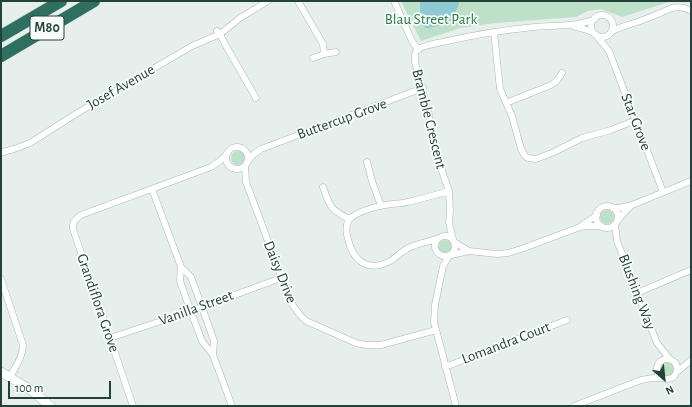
<!DOCTYPE html>
<style>
body{margin:0}
#map{position:relative;width:692px;height:407px;overflow:hidden;background:#e6efeb;font-family:"Alegreya Sans",sans-serif}
canvas{display:block}
.frame{position:absolute;inset:0;border:2px solid #24423a;pointer-events:none}
.north{position:absolute;left:644px;top:359px;width:40px;height:40px;-webkit-text-stroke:3px #f7fbf9;paint-order:stroke;rotate:153deg;font-size:11px;font-weight:700;line-height:16px;text-align:center;color:#24423a}
.north::after{content:'';display:block;margin:auto;width:14px;height:18px;background:#24423a;clip-path:polygon(50% 0,100% 100%,50% 72%,0 100%)}
.scale{position:absolute;left:8px;top:381px;width:103px;height:18px;box-sizing:border-box;border:2px solid #24423a;border-top:0;padding-left:5px;font-size:12px;line-height:14px;white-space:nowrap;color:#24423a;-webkit-text-stroke:3px #f7fbf9;paint-order:stroke}
</style>
<div id="map">
<canvas width="692" height="407"></canvas>
<div class="frame"></div>
<div class="north">N</div>
<div class="scale">100 m</div>
</div>
<script>
const g = document.querySelector('canvas').getContext('2d');
g.lineJoin = 'round';
function paint(path, color) {
  g.fillStyle = color;
  g.fill(path, 'evenodd');
}
function trace(path, color, width, dash) {
  g.strokeStyle = color;
  g.lineWidth = width;
  g.lineCap = dash ? 'butt' : 'round';
  g.setLineDash(dash || []);
  g.stroke(path);
}
function label(font, color, halo, rows, align = 'center') {
  g.font = font + ' "Alegreya Sans",sans-serif';
  g.lineWidth = 3.5;
  g.setLineDash([]);
  g.textBaseline = 'middle';
  g.strokeStyle = halo;
  g.fillStyle = color;
  for (const [text, x, y, turn = 0] of rows) {
    g.save();
    g.translate(x, y);
    g.rotate((+turn || 0) * Math.PI / 180);
    g.textAlign = isNaN(turn) ? turn : align;
    if (halo) g.strokeText(text, 0, 0);
    g.fillText(text, 0, 0);
    g.restore();
  }
}
const green = new Path2D(`
 M401 1H672L622 17 601 9 588 11 576 17 496 23 460 28 421 41Z
 M231 158a7 7 0 1 1 14 0a7 7 0 1 1-14 0Z
 M600 217a7 7 0 1 1 14 0a7 7 0 1 1-14 0Z
 M438 247a7 7 0 1 1 14 0a7 7 0 1 1-14 0Z
 M660 369a7 7 0 1 1 14 0a7 7 0 1 1-14 0Z`);
const water = new Path2D(`
 M420 1H459V4L452 19 446 23 434 27 426 28 420 23Z`);
const street = new Path2D(`
 M298 1 323 44 324 54
 M394 1 412 41 418 50
 M591 26a11 11 0 1 1 22 0a11 11 0 1 1-22 0Z
 M573 26 584 29 594 33
 M217 31 220 34 226 46 256 98
 M494 32 500 89 512 116 521 149 525 156 528 158 536 159 554 152 582 138 611 130 636 120
 M611 32C619 27 627 25 637 22 649 18 660 13 672 8 680 6 685 7 691 11
 M596 35 609 51 663 192
 M313 58 324 54 336 52
 M506 103 551 85C556 82 559 79 562 73
 M226 158a11 11 0 1 1 22 0a11 11 0 1 1-22 0Z
 M3 152 14 149 30 143 79 112 192 46 220 34 240 18 268 1
 M248 161 254 154 261 149 423 88
 M367 162 372 181 381 206
 M245 166 246 182 290 300 294 307 300 315 306 321 313 324 356 343 366 345H381L436 330
 M323 187C330 207 330 209 349 219
 M152 189 181 267 191 277 202 307 214 341 213 355
 M596 217a11 11 0 1 1 22 0a11 11 0 1 1-22 0Z
 M613 208H619L632 205 691 181
 M617 221 624 213 632 205
 M615 224 617 241 657 343 669 358
 M581 226 597 215
 M435 246a10 10 0 1 1 20 0a10 10 0 1 1-20 0Z
 M439 238C429 242 419 243 410 247 402 251 397 257 390 261 368 273 353 261 348 239 346 232 345 222 352 217 361 210 381 205 392 204 397 203 402 204 407 202 421 199 435 195 449 191
 M453 239 449 223 450 211 449 191 434 148 429 115 415 62C415 58 414 53 417 50 422 46 437 43 443 42 473 35 504 30 534 27 554 25 576 27 595 19
 M454 242 469 251
 M451 255 469 251 497 254 508 253 524 248 580 227 590 226H601
 M449 256 443 266 435 305 434 322 456 406
 M181 267 180 281 187 301 202 341 213 355 232 406
 M1 279 23 345C23 357 15 367 10 377
 M637 293 691 270
 M110 338 191 311 281 278
 M657 369a10 10 0 1 1 20 0a10 10 0 1 1-20 0Z
 M445 367 567 320
 M677 372 691 360
 M133 406 74 232C71 224 74 220 81 215L211 167 221 160 227 154
 M574 406 641 380 653 378H662`);
const secondary = new Path2D(`
 M1 372 31 390 50 406`);
const highway = new Path2D(`
 M1 36 61 1
 M1 56 94 1`);
const shields = [
 [47,28,34]
];
const shieldNames = [
 ["M80",47,28]
];
const parkNames = [
 ["Blau Street Park",431,19]
];
const streetNames = [
 ["Josef Avenue",121,87,-30],
 ["Buttercup Grove",342,119,-20],
 ["Bramble Crescent",429,119,76],
 ["Star Grove",636,122,69],
 ["Daisy Drive",280,272,68],
 ["Blushing Way",637,292,69],
 ["Grandiflora Grove",98,303,71],
 ["Vanilla Street",196,308,-20],
 ["Lomandra Court",506,343,-21]
];
paint(green, '#bfe0c8');
paint(water, '#8ec9d4');
trace(street, '#a8b8b2', 7);
trace(secondary, '#a4bbb3', 10);
trace(highway, '#c2cac8', 13);
trace(street, '#fff', 6);
trace(secondary, '#fff', 9);
trace(highway, '#2f6f62', 12);
for (const [x, y, w] of shields) {
  const box = new Path2D();
  box.roundRect(x - w / 2, y - 12, w, 24, 3);
  g.fillStyle = '#f7fbf9';
  g.fill(box);
  trace(box, '#24423a', 1);
}
label('bold 14px', '#24423a', null, shieldNames);
label('15px', '#2d7a4b', '#f7fbf9', parkNames);
label('15px', '#24423a', '#f7fbf9', streetNames);
</script>
